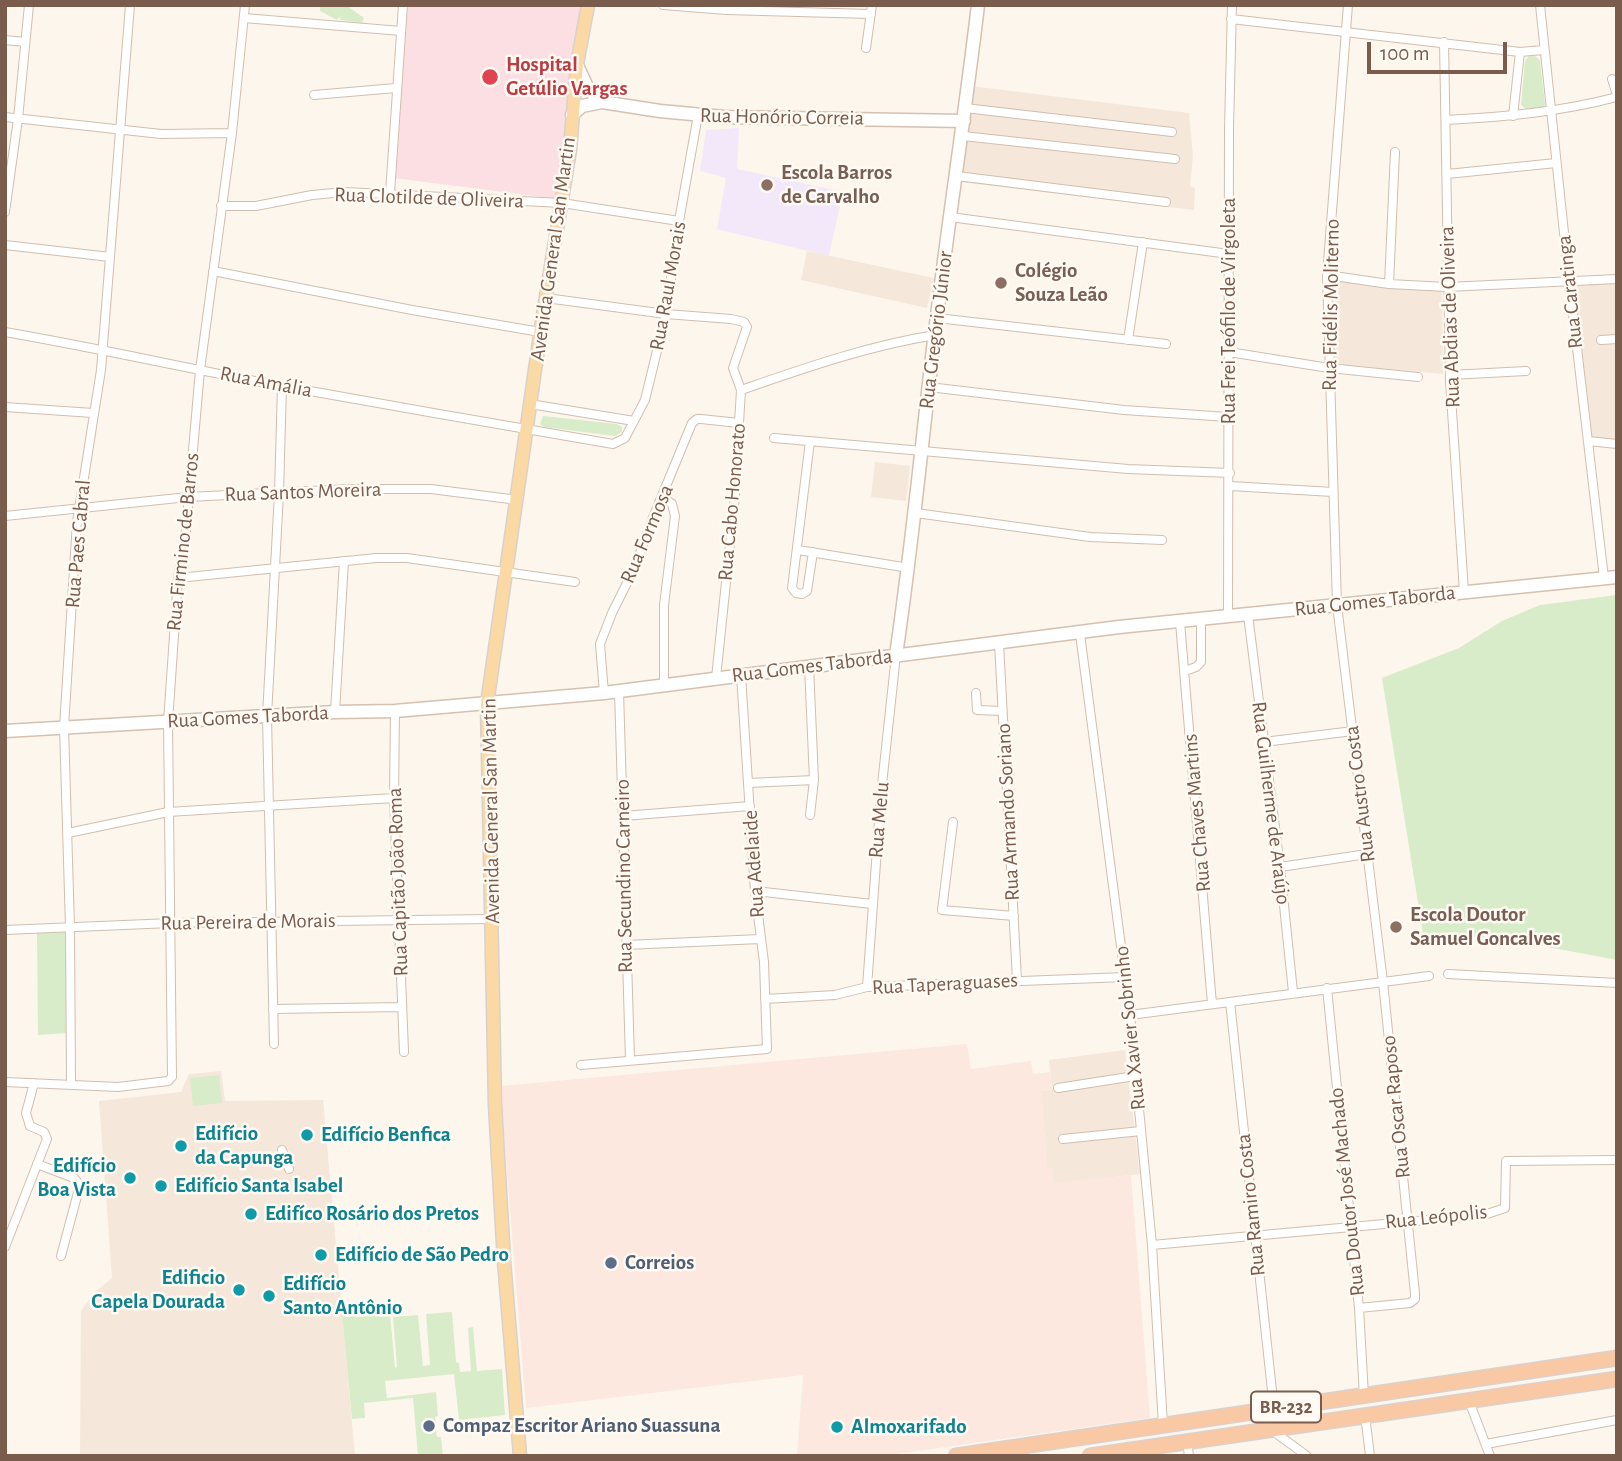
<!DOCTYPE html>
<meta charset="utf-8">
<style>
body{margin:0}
#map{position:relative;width:1622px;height:1461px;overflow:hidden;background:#fdf6ec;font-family:"Alegreya Sans",sans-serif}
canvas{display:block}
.frame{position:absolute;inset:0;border:7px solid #7a5c4d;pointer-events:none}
.scale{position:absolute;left:1367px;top:42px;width:140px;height:32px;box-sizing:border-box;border:4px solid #7a5c4d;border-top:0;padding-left:9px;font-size:21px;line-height:24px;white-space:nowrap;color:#7a5c4d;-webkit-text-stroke:5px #fffaf3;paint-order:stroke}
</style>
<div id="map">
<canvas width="1622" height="1461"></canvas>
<div class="frame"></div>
<div class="scale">100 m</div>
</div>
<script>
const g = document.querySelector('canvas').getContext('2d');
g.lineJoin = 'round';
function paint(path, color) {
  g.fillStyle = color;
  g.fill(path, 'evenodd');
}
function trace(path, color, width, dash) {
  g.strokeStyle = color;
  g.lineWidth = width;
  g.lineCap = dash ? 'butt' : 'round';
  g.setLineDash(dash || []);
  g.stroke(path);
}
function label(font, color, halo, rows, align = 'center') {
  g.font = font + ' "Alegreya Sans",sans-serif';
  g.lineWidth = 5;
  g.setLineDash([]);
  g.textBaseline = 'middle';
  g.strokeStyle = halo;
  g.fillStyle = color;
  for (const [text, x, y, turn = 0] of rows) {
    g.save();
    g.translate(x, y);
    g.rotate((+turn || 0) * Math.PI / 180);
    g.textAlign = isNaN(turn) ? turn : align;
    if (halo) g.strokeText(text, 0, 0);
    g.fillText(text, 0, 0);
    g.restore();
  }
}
const residential = new Path2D(`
 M971 86 1189 113 1193 156 1190 186 1195 188 1194 210 959 182Z
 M807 251 934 278 927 308 801 280Z
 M1330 280 1442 291 1443 374 1334 364Z
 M1617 283V441L1591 438 1573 284Z
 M875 462 910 466 906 501 871 497Z
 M1125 1050 1140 1174 1054 1184 1047 1168 1041 1091 1052 1089 1049 1060Z
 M221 1071 225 1101 323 1100 355 1456H80L81 1311 95 1292 112 1278 99 1101 181 1092 189 1074Z`);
const commercial = new Path2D(`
 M967 1044 971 1069 1031 1061 1033 1074 1050 1072 1052 1089 1041 1091 1047 1167 1052 1168 1054 1183 1131 1175 1150 1418 883 1456H797L803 1375 526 1408 500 1086Z`);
const education = new Path2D(`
 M739 128 737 169 843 192 829 256 717 229 726 178 700 171 706 130Z`);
const medical = new Path2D(`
 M408 5H587L559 199 394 178Z`);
const green = new Path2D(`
 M320 5H346L364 18 362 23 341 20 339 17 337 20 320 11Z
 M1534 55 1540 60 1545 105 1544 108 1527 110 1521 105 1525 61 1529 56Z
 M543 416 617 424 622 427V432L615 436 544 427 540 424Z
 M1617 595V960L1505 939 1423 934 1382 678 1459 648 1502 621 1540 605Z
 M66 932 67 1033 38 1035 37 933Z
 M219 1075 222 1103 193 1106 190 1078Z
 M452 1312 456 1362 459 1363 460 1372 471 1371 468 1328 473 1327 477 1371 502 1369 505 1415 459 1420 454 1374 385 1381 387 1398 436 1392 438 1416 435 1417 437 1437H441L443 1456H418L413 1398 364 1403 365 1418 352 1419 342 1313H355L356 1317 390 1314 395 1368 397 1367 393 1317 418 1315 423 1366 430 1365 426 1314Z`);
const minor = new Path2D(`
 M663 5 726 10 871 14
 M1348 5 1327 275 1337 605 1383 982 1415 1293V1299L1410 1303 1359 1308
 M1540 5 1569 280 1604 578
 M244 18 401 31
 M1231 19 1520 52 1543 50
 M5 40 25 42
 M1444 42 1450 381 1464 592
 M866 48 872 5
 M1612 79 1617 95
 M314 95 396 88
 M965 108 1172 132
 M1513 116 1520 52
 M5 117 161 134 232 133
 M1446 120C1504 117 1560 112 1617 97
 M963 136 1175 159
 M1447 174 1556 163
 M957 176 1166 202
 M390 193 403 5
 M221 206H256L312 195 345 192 562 203 679 221
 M5 212 18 119 29 5
 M950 217 1229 254
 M5 245 110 257
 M213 271 412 310 540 332
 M1327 275 1389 284 1447 287 1617 279
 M1389 284 1395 152
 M546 298 666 314 731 319 744 322 747 327 733 368 741 390 739 423 735 496 716 678
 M937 318 1166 344
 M5 332C98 348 190 369 282 386 392 406 503 425 613 444L625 438 645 400 666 314 679 221 698 115
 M1128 340 1143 242
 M1601 340 1617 339
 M1229 352 1329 368 1418 377
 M1450 375 1526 371
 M929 387 1124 410 1228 417
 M741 390C805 368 867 346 935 335
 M530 404 634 421
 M5 407 93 413
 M774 438 1128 469 1230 473
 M810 441 792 588 796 593 802 594 807 591 813 552
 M1588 441 1617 444
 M1230 486 1333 492
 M662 496 672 504 675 516 664 605V684
 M916 513 1090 537 1162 540
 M5 516 188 497 350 489H431L518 500
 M798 550 909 568
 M178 578 376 558H407L575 582
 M1248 615 1280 867 1293 992
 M1228 617 1229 129 1232 5
 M1180 622 1212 1004
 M1080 634 1130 1015 1152 1245 1163 1425
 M999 643 1017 980
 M809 666 814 780 810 815
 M1185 671 1196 667 1201 662V620
 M619 691 630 1060
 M604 693 600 644 612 613 635 567 652 520 692 423 697 419H701L739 423
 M976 693 977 710 1002 711
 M395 711 394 798 404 1052
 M335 712 344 561
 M1264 742 1353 731
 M749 783 814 780
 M623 816 750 806
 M953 822 942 910 1014 916
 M68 833 168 812 394 798
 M1280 867 1367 854
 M755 891 872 904
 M5 930 171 923 492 919
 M626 945 760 939
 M1448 974 1617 983
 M867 987 881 794 896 655
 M1327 988 1359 1308 1364 1396
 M765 999 835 995 867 987 1125 977
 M1230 1002 1274 1409
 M273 1009 402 1007
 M1130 1015 1429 976
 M274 1044 267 716 279 493 282 386
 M581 1065 767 1049 764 962 755 891 741 675
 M5 1082 118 1087 168 1081 172 1077 168 722 178 578 186 530 200 370 232 133 245 5
 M71 1084 70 927 64 727 77 522 101 370 130 5
 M1058 1088 1135 1076
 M1063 1139 1141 1131
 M282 1150 289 1169
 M37 1164 74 1178 80 1185 61 1256
 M1152 1245 1484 1215 1505 1208 1506 1161 1617 1160
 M5 1247 47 1139 44 1132 30 1126 26 1113 34 1083
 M1469 1401 1490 1456
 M1365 1415 1370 1456
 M1273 1431 1307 1456
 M1187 1441 1189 1456
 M1486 1444 1617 1420`);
const secondary = new Path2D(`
 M577 65 588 89 602 102 660 111 724 117 964 121
 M572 115 582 106 602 102
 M896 655C912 547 922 440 935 332 948 223 965 115 978 5
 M5 731 335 712 395 711 604 693 1119 627 1617 577`);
const primary = new Path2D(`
 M520 1456 504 1261 495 1105 487 704 542 321 570 150 577 64 588 5`);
const trunk = new Path2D(`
 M956 1456 1617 1358
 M1090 1456 1617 1379`);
const markers = [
 [490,77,9,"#e0444e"],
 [767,185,7,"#8d6e63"],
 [1001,283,7,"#8d6e63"],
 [1396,927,7,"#8d6e63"],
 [307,1135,7,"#0f9aa8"],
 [181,1146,7,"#0f9aa8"],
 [130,1178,7,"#0f9aa8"],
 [161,1186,7,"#0f9aa8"],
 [251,1214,7,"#0f9aa8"],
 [321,1255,7,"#0f9aa8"],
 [611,1263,7,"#5c6f8a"],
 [239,1290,7,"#0f9aa8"],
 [269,1296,7,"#0f9aa8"],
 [429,1426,7,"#5c6f8a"],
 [837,1427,7,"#0f9aa8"]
];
const shields = [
 [1286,1407,70]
];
const shieldNames = [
 ["BR-232",1286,1407]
];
const healthNames = [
 ["Hospital",506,65],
 ["Getúlio Vargas",506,89]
];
const streetNames = [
 ["Rua Honório Correia",782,117,1],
 ["Rua Clotilde de Oliveira",429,198,2],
 ["Avenida General San Martin",553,249,-82],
 ["Rua Raul Morais",668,286,-80],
 ["Rua Caratinga",1570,292,-96],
 ["Rua Fidélis Moliterno",1331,305,-89],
 ["Rua Frei Teófilo de Virgoleta",1229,311,-90],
 ["Rua Abdias de Oliveira",1450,317,-92],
 ["Rua Gregório Júnior",936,330,-83],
 ["Rua Amália",266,382,11],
 ["Rua Santos Moreira",303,492,-2],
 ["Rua Cabo Honorato",732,502,-85],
 ["Rua Formosa",647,534,-67],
 ["Rua Firmino de Barros",183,542,-84],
 ["Rua Paes Cabral",78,544,-85],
 ["Rua Gomes Taborda",1375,601,-6],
 ["Rua Gomes Taborda",812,666,-7],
 ["Rua Gomes Taborda",248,717,-3],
 ["Rua Austro Costa",1360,794,-97],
 ["Rua Guilherme de Araújo",1271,803,83],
 ["Avenida General San Martin",491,811,-91],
 ["Rua Armando Soriano",1008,812,-93],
 ["Rua Chaves Martins",1197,813,-95],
 ["Rua Melu",879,820,-85],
 ["Rua Adelaide",754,864,-94],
 ["Rua Secundino Carneiro",624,876,-91],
 ["Rua Capitão João Roma",398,882,-92],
 ["Rua Pereira de Morais",248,922,-1],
 ["Rua Taperaguases",945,984,-3],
 ["Rua Xavier Sobrinho",1130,1028,-96],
 ["Rua Oscar Raposo",1396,1107,-96],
 ["Rua Doutor José Machado",1347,1192,-96],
 ["Rua Ramiro Costa",1251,1205,-96],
 ["Rua Leópolis",1436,1217,-6]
];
const educationNames = [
 ["Escola Barros",781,173],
 ["de Carvalho",781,197],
 ["Colégio",1015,271],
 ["Souza Leão",1015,295],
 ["Escola Doutor",1410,915],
 ["Samuel Goncalves",1410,939]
];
const cultureNames = [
 ["Edifício",195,1134],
 ["da Capunga",195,1158],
 ["Edifício Benfica",321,1135],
 ["Edifício",116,1166,"right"],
 ["Boa Vista",116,1190,"right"],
 ["Edifício Santa Isabel",175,1186],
 ["Edifíco Rosário dos Pretos",265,1214],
 ["Edifício de São Pedro",335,1255],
 ["Edificio",225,1278,"right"],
 ["Capela Dourada",225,1302,"right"],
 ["Edifício",283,1284],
 ["Santo Antônio",283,1308],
 ["Almoxarifado",851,1427]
];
const serviceNames = [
 ["Correios",625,1263],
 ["Compaz Escritor Ariano Suassuna",443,1426]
];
paint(residential, '#f5e8da');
paint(commercial, '#fde8e0');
paint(education, '#f3e8fa');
paint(medical, '#fbdfe3');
paint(green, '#d8ecc9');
trace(minor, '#d1beb0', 10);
trace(secondary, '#d6c0b0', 15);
trace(primary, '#dad1cd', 15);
trace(trunk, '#dad1cd', 17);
trace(minor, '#fff', 8);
trace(secondary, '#fff', 12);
trace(primary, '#fbd9a5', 12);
trace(trunk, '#f9c8a4', 14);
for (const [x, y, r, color] of markers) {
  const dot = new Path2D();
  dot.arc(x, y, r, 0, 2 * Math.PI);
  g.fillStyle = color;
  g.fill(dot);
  trace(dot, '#fffaf3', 2.5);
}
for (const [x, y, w] of shields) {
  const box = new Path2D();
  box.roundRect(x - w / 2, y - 15.5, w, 31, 5);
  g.fillStyle = '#fffaf3';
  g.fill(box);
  trace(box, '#7a5c4d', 2);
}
label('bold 19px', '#7a5c4d', null, shieldNames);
label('bold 21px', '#be3a42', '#fffaf3', healthNames, 'left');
label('21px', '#7a5c4d', '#fffaf3', streetNames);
label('bold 21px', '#785e54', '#fffaf3', educationNames, 'left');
label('bold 21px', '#0d838f', '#fffaf3', cultureNames, 'left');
label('bold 21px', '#4e5e75', '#fffaf3', serviceNames, 'left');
</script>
